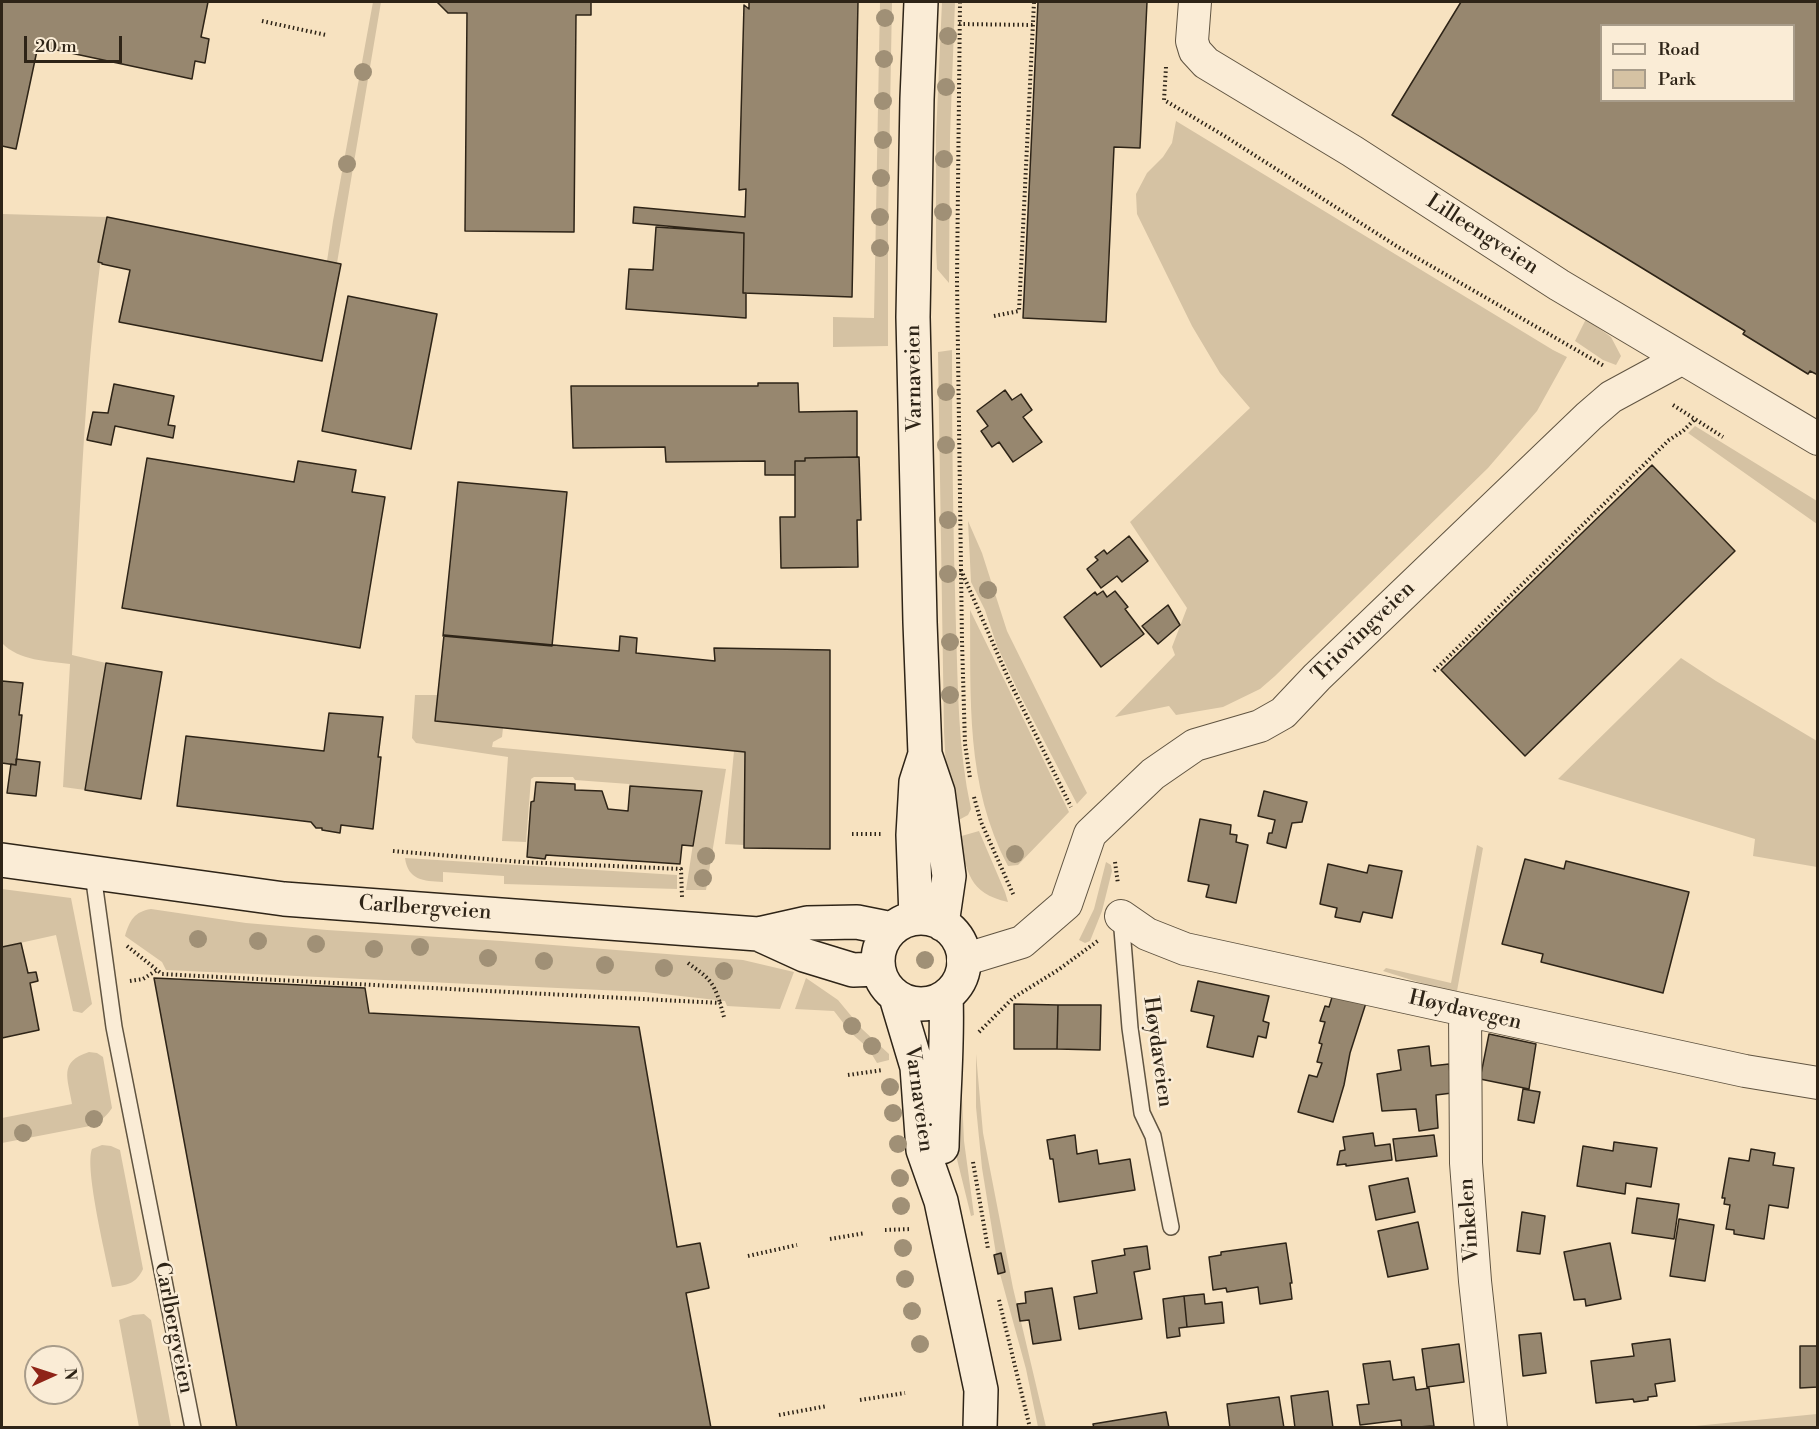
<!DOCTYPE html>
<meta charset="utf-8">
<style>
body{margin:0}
#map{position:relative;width:1819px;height:1429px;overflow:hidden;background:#f7e2c0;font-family:"Libre Bodoni",serif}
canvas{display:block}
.frame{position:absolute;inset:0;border:3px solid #2e2417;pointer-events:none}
.legend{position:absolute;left:1600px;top:24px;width:195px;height:78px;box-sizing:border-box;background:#faecd6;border:2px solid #a89c8a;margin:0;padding:8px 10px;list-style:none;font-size:18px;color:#2e2417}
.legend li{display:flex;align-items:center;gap:12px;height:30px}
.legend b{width:30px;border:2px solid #a89c8a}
.north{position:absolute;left:24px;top:1345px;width:60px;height:60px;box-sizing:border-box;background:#faecd6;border:2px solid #a89c8a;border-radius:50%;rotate:87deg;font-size:16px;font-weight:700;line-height:24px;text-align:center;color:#2e2417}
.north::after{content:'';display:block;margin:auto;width:21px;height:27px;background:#8f2418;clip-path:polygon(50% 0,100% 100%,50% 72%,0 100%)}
.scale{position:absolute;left:24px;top:36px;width:98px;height:27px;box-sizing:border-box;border:3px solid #2e2417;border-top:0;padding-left:8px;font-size:18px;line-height:21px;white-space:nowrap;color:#2e2417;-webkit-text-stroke:4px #faecd6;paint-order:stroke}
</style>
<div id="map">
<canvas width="1819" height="1429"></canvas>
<div class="frame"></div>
<ul class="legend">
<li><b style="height:8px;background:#faecd6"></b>Road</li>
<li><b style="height:16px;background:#d5c2a3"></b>Park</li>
</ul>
<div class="north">N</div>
<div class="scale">20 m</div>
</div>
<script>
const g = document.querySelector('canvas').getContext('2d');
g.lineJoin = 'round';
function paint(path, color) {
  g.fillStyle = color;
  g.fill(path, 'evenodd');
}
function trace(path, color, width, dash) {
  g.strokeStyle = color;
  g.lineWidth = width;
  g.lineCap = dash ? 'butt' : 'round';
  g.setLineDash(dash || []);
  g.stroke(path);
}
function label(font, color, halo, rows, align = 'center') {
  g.font = font + ' "Libre Bodoni",serif';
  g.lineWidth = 5;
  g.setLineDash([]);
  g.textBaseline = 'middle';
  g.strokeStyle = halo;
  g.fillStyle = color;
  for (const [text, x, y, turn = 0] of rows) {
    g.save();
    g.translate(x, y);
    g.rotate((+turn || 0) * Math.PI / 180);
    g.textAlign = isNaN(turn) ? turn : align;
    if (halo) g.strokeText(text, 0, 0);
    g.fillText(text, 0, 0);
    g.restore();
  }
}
const green = new Path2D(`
 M373 2H381L337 263 327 261 333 221Z
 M880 2H892L888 221V346L833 347V317L874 318Z
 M942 2H955L950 136 949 283 937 269 936 249V135Z
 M1176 121 1553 350 1567 357 1537 411 1488 468 1275 676 1260 689 1223 707 1176 715 1169 706 1115 717 1175 655 1172 647 1187 608 1130 522 1250 408 1220 373 1192 326 1137 214 1136 194 1147 173 1163 157 1172 143Z
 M2 214 107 217C84 361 81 509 72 655L106 663 85 790 63 787 70 664C48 661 19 661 2 643Z
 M1586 319 1611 337 1621 356 1616 365 1603 360 1575 341Z
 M952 350C952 442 953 535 956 628 958 689 958 749 971 809L968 815 955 822 946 768 944 732 938 352Z
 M1695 426 1817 501V524L1688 433Z
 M968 521 982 553 1007 631 1087 793 1077 804 1019 693 997 646 985 610 971 582Z
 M970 610 1069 812 1018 865 1008 866C965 785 971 698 970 610Z
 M1681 658 1716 681 1817 741V867L1753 856 1755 839 1558 779Z
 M415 695H438L503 728 502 737 493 742 492 747 726 769 706 890H686L701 791 630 786 629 784 575 780 573 777H534L531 779 526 842 502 841 508 757 416 743 412 738Z
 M734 751 745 752 744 845 725 844Z
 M979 831 1005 892 1008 902C968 893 968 872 958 837Z
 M1477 845 1483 848 1457 991 1437 988 1383 971 1386 968 1451 983Z
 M405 858 677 875V889L504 884V876L443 872V882C423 881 408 880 405 858Z
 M1106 862 1111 865 1112 871 1102 911 1090 941 1085 943 1079 940 1094 909Z
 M2 889 71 898 92 1004 82 1013 73 1011 56 935 2 947Z
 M151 909 246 923 327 930 502 941 743 960 794 972 780 1009 727 1006 725 1001 645 992 166 970 162 962 125 936C130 920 134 912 151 909Z
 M806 978 838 1000 862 1029 889 1054V1060L877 1063 868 1048 851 1033 834 1011 795 1009Z
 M89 1052 97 1053 103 1057 112 1108C106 1117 100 1122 90 1126L2 1143V1118L72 1104C68 1078 58 1062 89 1052Z
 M976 1054 983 1133 1013 1288 1046 1427H1038L1026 1369 1000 1274 1005 1272 1001 1254H996L982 1168 976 1107Z
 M961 1076 964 1141 974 1215 971 1216 954 1147Z
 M102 1145 111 1146 120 1150 143 1269C136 1284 127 1285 112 1287 107 1261 84 1168 92 1149Z
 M144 1314 151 1320 171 1427H139L119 1320 133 1315Z
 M1817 1414V1427H1685Z`);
const building = new Path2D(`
 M2 2H208L201 37 209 39 205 63 195 61 192 79 38 46 16 149 2 146Z
 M437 2H591V15H576L574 232 465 231 467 13H448Z
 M749 2H858L852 297 743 293 744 233 633 223 634 207 745 217 746 189 739 190 744 5 749 9Z
 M1038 2H1147L1140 148 1114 147 1106 322 1023 318Z
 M1461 2H1818V375L1810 371 1808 374 1743 334 1745 331 1392 115ZM1602 26H1794V100H1602Z
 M107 217 341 264 322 361 119 322 130 270 102 264V263L98 262Z
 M656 227 744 233 743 293H746V318L626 309 629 269 653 270Z
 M348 296 437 314 411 449 322 431Z
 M758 383H798L799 412 857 411V457L805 458V461H795V475H765V461L666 462 665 447 573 448 571 386H758Z
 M114 384 174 396 168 425 175 426 173 438 115 426 111 445 87 440 93 412 108 413Z
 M1005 390 1012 400 1021 394 1032 410 1023 417 1042 442 1013 462 999 442 992 447 981 431 988 426 977 411Z
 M859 457 861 520H857L858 567 781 568 780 517H795V461H805V458Z
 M147 458 294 482 298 461 356 470 352 492 385 497 360 648 122 608Z
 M1652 465 1735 551 1525 756 1441 670Z
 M458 482 567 492 552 646 443 636Z
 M1129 536 1148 561 1122 582 1117 576 1101 588 1087 569 1098 560 1095 557 1104 550 1107 554Z
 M1103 591 1107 597 1115 591 1128 607 1125 609 1144 634 1101 667 1064 617 1095 592 1097 595Z
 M1168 605 1180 625 1158 644 1142 626Z
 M444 635 619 651 620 636 637 638 636 653 715 661 714 648 830 650V849L744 848 745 752 435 721Z
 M106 663 162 672 141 799 85 790Z
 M2 681 23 683 19 715H22L16 765 2 763Z
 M329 713 383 717 378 757H381L373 829 341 825 340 833 322 830V828H316L311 822 177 806 186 736 324 751Z
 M16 759 40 762 36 796 7 793 11 764 16 765Z
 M536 782 575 784V790L602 791 608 809 628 811 630 786 702 791 693 846 682 845 680 864 546 855 545 859 527 857 531 802 534 801Z
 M1264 791 1307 802 1302 822 1292 823 1286 848 1267 843 1269 833H1272L1275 820 1258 816Z
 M1200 819 1231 825 1230 834 1237 835 1236 842 1248 845 1236 903 1206 897 1209 885 1188 881Z
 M1525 859 1564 869 1566 861 1689 892 1663 993 1541 962 1543 954 1502 944Z
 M1328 864 1367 873 1369 865 1402 871 1392 918 1363 912 1360 922 1335 917 1337 908 1320 904Z
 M21 943 28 973 36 972 38 981 30 983 39 1030 2 1038V947Z
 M154 978 365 988 369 1013 639 1027 677 1247 700 1243 709 1288 686 1293 711 1428H237Z
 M1198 981 1269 996 1263 1021 1269 1023 1266 1038 1258 1036 1253 1057 1207 1047 1214 1016 1191 1011Z
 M1333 994 1366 1003 1350 1053 1344 1085 1333 1122 1298 1112 1309 1075 1317 1077 1322 1063 1317 1062 1322 1044 1319 1043 1325 1022 1320 1021 1325 1006 1329 1007Z
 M1014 1004 1058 1005 1057 1049H1014Z
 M1058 1005H1101L1100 1050 1057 1049Z
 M1489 1034 1536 1044 1529 1089 1480 1079Z
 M1429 1046 1431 1066 1449 1064 1452 1093 1436 1095 1438 1128 1419 1131 1416 1109 1382 1111 1377 1074 1401 1070 1398 1050Z
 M1523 1089 1540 1092 1534 1123 1518 1120Z
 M1373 1133 1375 1146 1390 1144 1392 1160 1346 1166V1164L1337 1165 1340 1151 1345 1150 1343 1137Z
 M1075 1135 1077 1154 1097 1150 1099 1164 1130 1159 1135 1190 1059 1202 1053 1159H1050L1047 1140Z
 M1434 1135 1437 1156 1396 1161 1393 1139Z
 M1614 1142 1657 1148 1651 1187 1626 1183 1625 1194 1577 1186 1583 1146 1613 1151Z
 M1751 1149 1775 1153 1773 1165 1794 1168 1788 1208 1769 1205 1764 1239 1734 1234V1230L1726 1229 1730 1205 1724 1204 1725 1198H1722L1729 1158 1749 1161Z
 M1408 1178 1415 1212 1376 1220 1369 1186Z
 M1637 1198 1679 1204 1674 1239 1632 1233Z
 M1522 1212 1545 1216 1540 1254 1517 1251Z
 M1679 1219 1714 1225 1705 1281 1670 1276Z
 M1418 1222 1428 1269 1388 1277 1378 1231Z
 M1286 1243 1292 1283H1290L1292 1299 1260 1304 1258 1287 1227 1292 1226 1288 1213 1290 1209 1257 1221 1255V1252Z
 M1610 1243 1621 1299 1586 1306 1585 1299 1574 1300 1564 1252Z
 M1147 1246 1150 1269 1134 1272 1142 1319 1079 1329 1074 1297 1097 1293 1092 1261 1125 1255 1124 1249Z
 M1001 1253 1005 1272 998 1274 994 1255Z
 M1052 1288 1061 1340 1033 1344 1029 1320 1020 1321 1017 1304 1026 1303 1025 1292Z
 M1204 1294 1205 1304 1222 1302 1224 1323 1187 1327 1184 1296Z
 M1184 1296 1187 1327 1179 1328 1180 1336 1167 1338 1163 1299Z
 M1541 1333 1546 1373 1523 1376 1519 1335Z
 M1670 1339 1675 1381 1655 1384 1657 1396 1648 1397V1400L1634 1402 1633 1399 1596 1403 1591 1361 1634 1356 1632 1344Z
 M1459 1344 1464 1382 1427 1387 1422 1349Z
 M1800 1346H1818V1387L1800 1388Z
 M1390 1361 1393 1380 1414 1377 1416 1390 1429 1388 1434 1426 1402 1428 1401 1420 1360 1425 1357 1405 1369 1404 1363 1364Z
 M1328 1391 1333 1428H1295L1291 1396Z
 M1279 1397 1284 1428H1230L1227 1404Z
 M1166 1412 1169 1428H1094L1093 1424Z`);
const path = new Path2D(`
 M960 2 957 280 962 641 965 744 970 778
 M262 21 326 35
 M959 24 1033 25
 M1166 67 1164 100 1223 135 1398 247 1604 366
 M994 316 1019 311 1034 2
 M1673 405 1723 437
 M961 570 1009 680 1071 807
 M1434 671 1669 440 1683 431 1695 419
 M974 797 981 822 1014 896
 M852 834H881
 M393 851 522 862 681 869 682 897
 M1115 862 1118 884
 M127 946 162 974 720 1003 724 1017
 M688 963C707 977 713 980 720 1003
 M130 981 143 979 157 970
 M979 1032 1013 998 1058 970 1099 940
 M848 1075 883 1070
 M973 1162 988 1249
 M885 1230 912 1229
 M830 1239 865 1233
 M748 1256 797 1245
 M999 1300 1030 1428
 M860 1400 905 1393
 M779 1415 827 1406`);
const lane = new Path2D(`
 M93 874 114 1027 193 1428
 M1121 917 1130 1028 1142 1113 1153 1136 1171 1227`);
const street = new Path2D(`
 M1195 2 1192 41 1195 51 1206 63 1352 151 1559 285 1818 439
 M1121 916 1147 934 1185 949 1745 1071 1818 1083
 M963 960 1022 942 1066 904 1090 834 1153 774 1195 745 1260 726 1283 713 1317 677 1589 416 1611 397 1681 359
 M1465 1011 1466 1163 1475 1281 1491 1428`);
const secondary = new Path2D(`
 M921 2 917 99 913 317 920 622 925 754 938 792 949 876 942 924
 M2 860 284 899 758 934 807 923 857 922 892 929
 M916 918 913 835 916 782 925 754
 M878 961a43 43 0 1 1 86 0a43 43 0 1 1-86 0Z
 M758 934 804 955 853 970 878 969
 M896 997 917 1067 923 1150 941 1201 981 1390 980 1428
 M942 1147C943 1096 948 1046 946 996`);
const trees = [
 [885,18],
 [948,36],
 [884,59],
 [363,72],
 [946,87],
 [883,101],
 [883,140],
 [944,159],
 [347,164],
 [881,178],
 [943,212],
 [880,217],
 [880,248],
 [946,392],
 [946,445],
 [948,520],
 [948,574],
 [988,590],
 [950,642],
 [950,695],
 [1015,854],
 [706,856],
 [703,878],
 [198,939],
 [258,941],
 [316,944],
 [420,947],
 [374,949],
 [488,958],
 [925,960],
 [544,961],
 [605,965],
 [664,968],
 [724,971],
 [852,1026],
 [872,1046],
 [890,1087],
 [893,1113],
 [94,1119],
 [23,1133],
 [898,1144],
 [900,1178],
 [901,1206],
 [903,1248],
 [905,1279],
 [912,1311],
 [920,1344]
];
const streetNames = [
 ["Lilleengveien",1482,235,33],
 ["Varnaveien",915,378,-91],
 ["Triovingveien",1364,632,-44],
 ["Carlbergveien",425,909,4],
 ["Høydavegen",1465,1011,13],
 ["Høydaveien",1157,1052,82],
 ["Varnaveien",918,1099,82],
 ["Vinkelen",1470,1220,-94],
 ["Carlbergveien",173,1328,79]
];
paint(green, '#d5c2a3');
paint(building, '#97876f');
trace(building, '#2e2417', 1.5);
trace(lane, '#605441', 18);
trace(street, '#605441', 34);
trace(secondary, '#2e2417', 36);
trace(path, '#2e2417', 4, [1.5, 3]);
trace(lane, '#faecd6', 15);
trace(street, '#faecd6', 32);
trace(secondary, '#faecd6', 33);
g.fillStyle = '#a09076';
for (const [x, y] of trees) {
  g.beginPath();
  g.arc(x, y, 9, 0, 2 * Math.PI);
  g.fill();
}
label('21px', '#2e2417', '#faecd6', streetNames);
</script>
